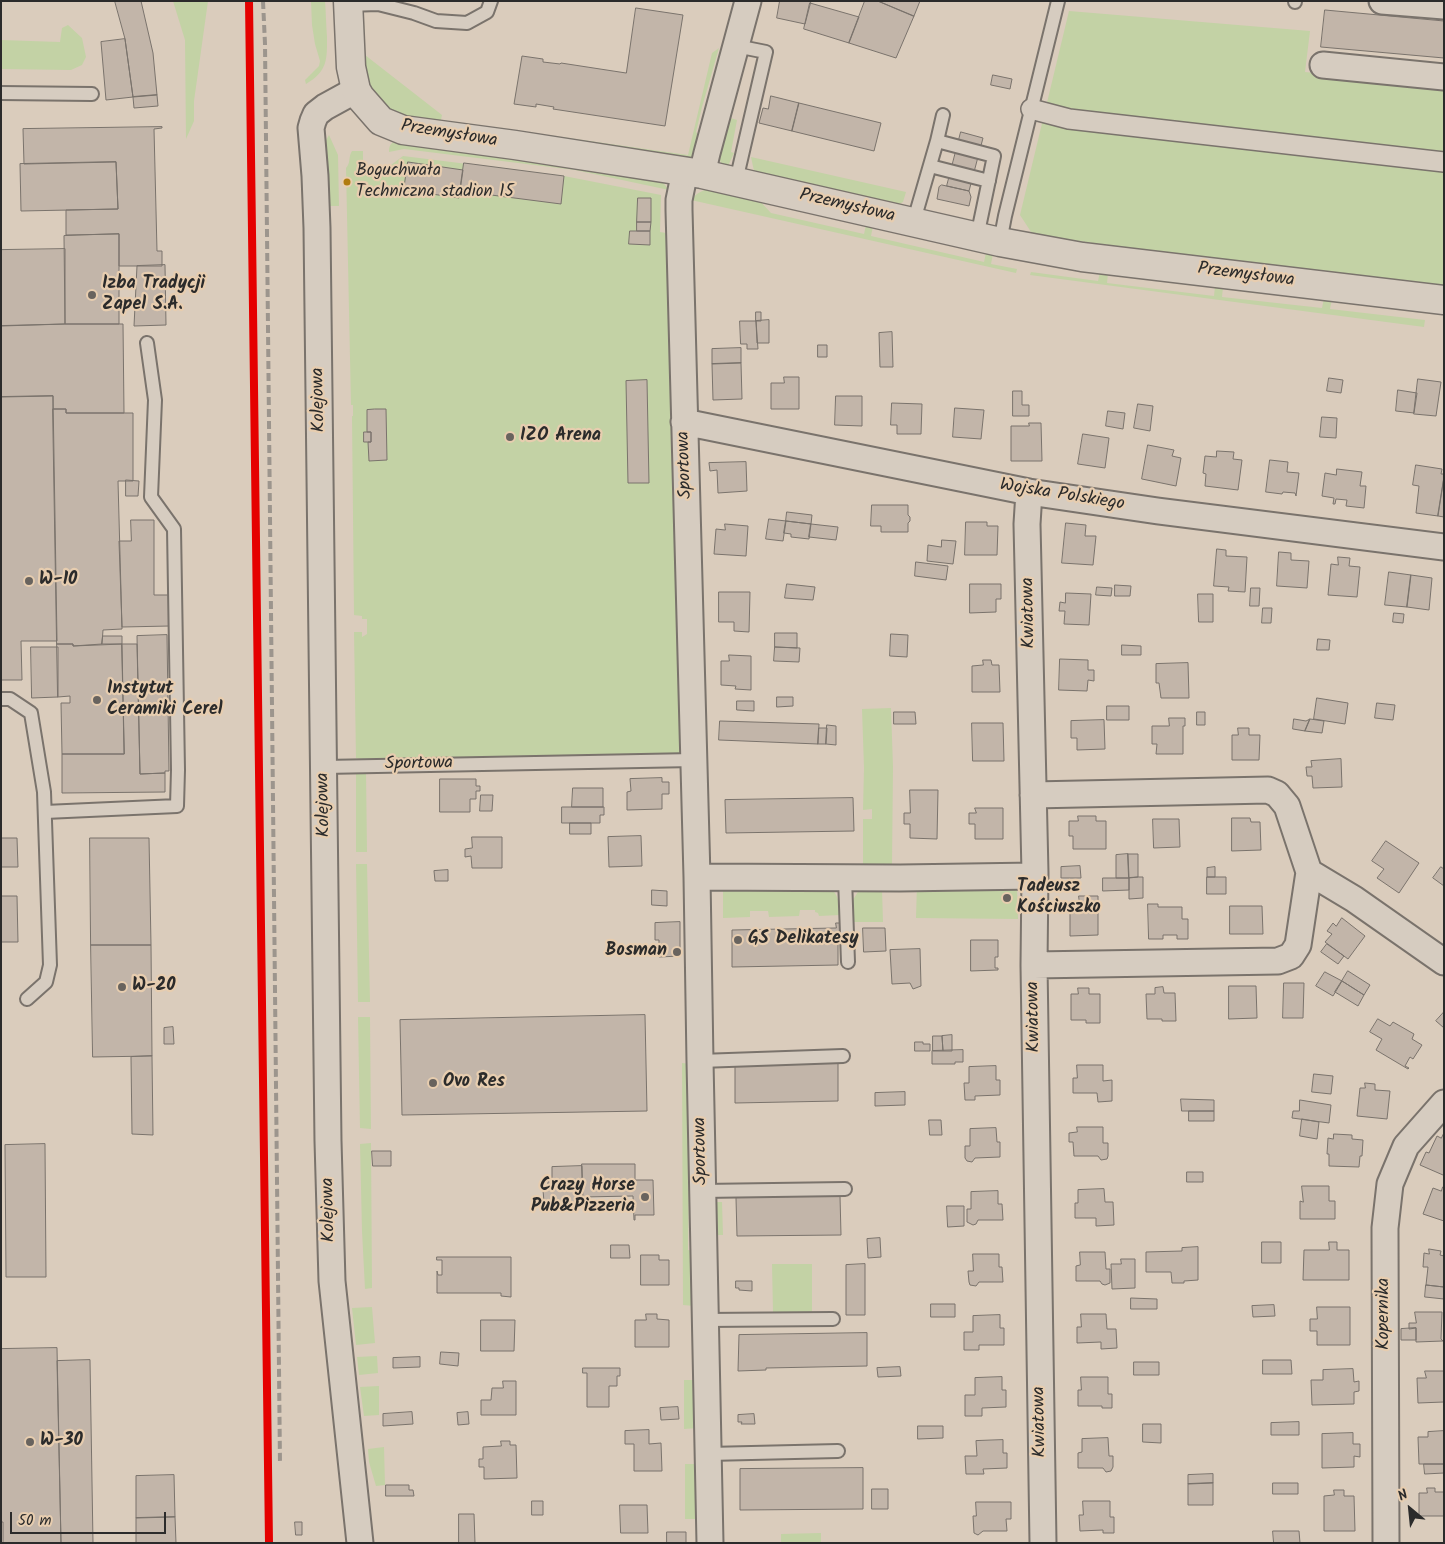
<!DOCTYPE html>
<meta charset="utf-8">
<style>
body{margin:0}
#map{position:relative;width:1445px;height:1544px;overflow:hidden;background:#daccbc;font-family:Kalam,sans-serif}
canvas{display:block}
.frame{position:absolute;inset:0;border:2px solid #2b2b2b;pointer-events:none}
.north{position:absolute;left:1385px;top:1484px;width:50px;height:50px;-webkit-text-stroke:4px #e7cdaf;paint-order:stroke;rotate:332deg;font-size:14px;font-weight:700;line-height:20px;text-align:center;color:#2b2b2b}
.north::after{content:'';display:block;margin:auto;width:18px;height:22px;background:#2b2b2b;clip-path:polygon(50% 0,100% 100%,50% 72%,0 100%)}
.scale{position:absolute;left:10px;top:1512px;width:156px;height:22px;box-sizing:border-box;border:2px solid #2b2b2b;border-top:0;padding-left:6px;font-size:15px;line-height:18px;white-space:nowrap;color:#2b2b2b;-webkit-text-stroke:4px #e7cdaf;paint-order:stroke}
</style>
<div id="map">
<canvas width="1445" height="1544"></canvas>
<div class="frame"></div>
<div class="north">N</div>
<div class="scale">50 m</div>
</div>
<script>
const g = document.querySelector('canvas').getContext('2d');
g.lineJoin = 'round';
function paint(path, color) {
  g.fillStyle = color;
  g.fill(path, 'evenodd');
}
function trace(path, color, width, dash) {
  g.strokeStyle = color;
  g.lineWidth = width;
  g.lineCap = dash ? 'butt' : 'round';
  g.setLineDash(dash || []);
  g.stroke(path);
}
function label(font, color, halo, rows, align = 'center') {
  g.font = font + ' Kalam,sans-serif';
  g.lineWidth = 4.5;
  g.setLineDash([]);
  g.textBaseline = 'middle';
  g.strokeStyle = halo;
  g.fillStyle = color;
  for (const [text, x, y, turn = 0] of rows) {
    g.save();
    g.translate(x, y);
    g.rotate((+turn || 0) * Math.PI / 180);
    g.textAlign = isNaN(turn) ? turn : align;
    if (halo) g.strokeText(text, 0, 0);
    g.fillText(text, 0, 0);
    g.restore();
  }
}
const green = new Path2D(`
 M173 1H208L194 101V121L186 139 185 40Z
 M311 1H325C326 13 326 25 327 37 327 59 328 71 306 84L305 80 319 66 320 61 315 44 312 25Z
 M1069 11 1310 31 1305 72 1444 86V286L1253 264 1033 235 1020 215Z
 M364 20 365 55 442 115 441 120 688 155 712 53 719 48 702 107 696 132 702 140 697 153 689 160 398 117C393 113 386 109 382 105 360 84 363 50 360 22Z
 M68 25 82 38 86 57 82 65 71 70 1 69V40L60 42 62 28Z
 M727 117 737 120 731 152 734 153 728 166 722 165 718 156Z
 M329 135 338 155 339 206H329L327 204 325 147V142Z
 M398 141 661 180 669 190 575 170 404 149 389 152C389 145 391 142 398 141Z
 M352 151H363V166L387 168 403 156 564 176 661 195 660 232 666 233 680 754 674 758 366 761 365 760 356 758 354 632H362V637L367 634V619H362V616L354 615 352 416H353V405H351L346 168C351 163 348 157 352 151Z
 M751 157 906 192 903 202 899 204 754 171Z
 M712 189 758 199 771 213 864 234 866 225 873 226 871 236 984 262 986 253 993 254 991 264 1017 269 1016 273 691 200C698 192 702 190 712 189Z
 M1031 272 1098 281 1100 272 1108 273 1107 283 1214 296 1215 286 1223 287 1222 297 1322 308 1324 298 1332 299 1330 309 1425 320 1424 327 1030 275Z
 M891 708 893 767 892 864H863V819H872V809L863 810 864 768 862 709Z
 M356 772H366L367 852H356Z
 M356 864H367L370 1002H358Z
 M917 884 1017 887 1018 919 916 918Z
 M723 886 832 889C839 898 840 904 840 915L819 916 818 913 815 912V910H800L799 916 769 917 768 911H750V917L723 918Z
 M882 889 883 922H853V900L859 890Z
 M358 1017H370L371 1129 360 1128Z
 M682 1063 691 1064 688 1250 694 1251V1306L683 1305Z
 M371 1143 372 1288 365 1289 362 1231 360 1144Z
 M712 1202H722L723 1235H713Z
 M772 1264H812V1312H773Z
 M372 1307 375 1343 356 1345 352 1308Z
 M377 1356 378 1373 359 1375 357 1357Z
 M684 1380H697L698 1428 684 1429Z
 M379 1386V1415L364 1416 360 1387Z
 M384 1447 385 1485 376 1486 369 1462 368 1449Z
 M685 1464H694L699 1468V1519H685Z
 M821 1533V1543H781V1534Z`);
const building = new Path2D(`
 M115 1H141L153 53 157 95 133 97 125 39Z
 M780 1H811L805 24 777 18Z
 M865 1H878L914 16 896 58 849 43Z
 M878 1H920L914 16Z
 M810 3 859 17 849 43 804 29Z
 M636 8 683 15 665 126 553 109 554 107 536 104V107L514 104 522 56 543 59V62L560 64 561 63 626 73Z
 M1325 10 1444 21V58L1321 47Z
 M125 39 133 97 106 100 101 42Z
 M993 75 1012 79 1010 89 991 85Z
 M157 95 158 106 134 108 133 97Z
 M771 96 799 103 792 131 759 123 763 108 768 109Z
 M799 103 881 123 874 151 792 131Z
 M162 127V128L154 129 157 251H162V266H119V234L66 235V210L118 209 116 162 24 164 23 129Z
 M961 132 983 138 969 191 947 186Z
 M116 162 118 209 21 211 20 164Z
 M408 162 463 170 459 198 404 190Z
 M464 163 564 176 561 204 460 191Z
 M942 185 969 191 971 197 969 206 937 199 939 187Z
 M638 198H651V222H637Z
 M637 222H651L650 231H637Z
 M630 231H650V245L629 244Z
 M119 234V324H65L64 236Z
 M65 249V324L1 326V250Z
 M165 265 166 325 134 326 137 266Z
 M756 312H761V321H756Z
 M769 320V343H757L756 321Z
 M740 321H756L758 349H747V344H741Z
 M65 324H123L124 413H66V409H53V396L1 397V326Z
 M892 332 893 367H880L879 333Z
 M818 345H827V357H818Z
 M741 348V363L712 364V349Z
 M741 363 742 399 713 400 712 364Z
 M784 377H799V409H771V383H784Z
 M1329 378 1343 380 1341 393 1327 391Z
 M1418 379 1441 382 1436 416 1414 414Z
 M647 380 649 483H628L626 381Z
 M1398 390 1417 393 1414 413 1396 411Z
 M1013 391H1022V405H1029V416H1013Z
 M53 396 57 641H21L22 680H1V397Z
 M836 396H862V426L835 425Z
 M892 403 922 404 921 434H897V425H891Z
 M1138 404 1153 406 1150 431 1134 428Z
 M955 408 984 410 981 439 953 437Z
 M53 409H66V413H133V481H118L122 629 103 630 102 644 73 646V644H57Z
 M375 409H386L387 460 369 461 368 442H371V432H367V410Z
 M1108 411 1125 413 1123 429 1106 426Z
 M1322 417 1337 418 1336 438 1320 437Z
 M1029 423H1041L1042 461H1011V426H1029Z
 M364 432H371V442H364Z
 M1083 434 1109 438 1105 468 1078 464Z
 M1148 445 1174 450 1172 456 1181 458 1176 486 1142 479Z
 M1217 451 1234 452 1233 459 1242 460 1238 490 1205 486 1206 474 1203 473 1205 456 1216 457Z
 M1270 460 1288 462 1287 472 1299 473 1296 496 1295 493 1283 492 1282 494 1266 492Z
 M746 462 747 491 718 493 717 470 710 471 709 463Z
 M1416 465 1442 469 1441 474H1444V477L1438 516 1416 513 1419 486 1413 485Z
 M1337 469 1362 472 1360 486H1366L1364 508 1346 506 1347 500 1336 499 1335 504H1333L1334 498 1322 496 1325 473 1336 475Z
 M1444 477V517L1438 516Z
 M126 480 139 481 138 496H126Z
 M872 505H908V515L910 517V521L908 523V532H881V526H871Z
 M787 512 812 515 811 524 786 521Z
 M769 519 786 521 783 541 766 539Z
 M131 520H154V595H170V626L122 627 119 541H131Z
 M786 521 811 524 809 539 791 537V534L784 533Z
 M966 522H987V526H998L997 555H965Z
 M1066 523 1086 525 1085 536H1096L1093 565 1062 563Z
 M725 524 748 526 746 556 714 554 716 529 725 530Z
 M811 524 838 527 836 540 809 537Z
 M942 540 956 541 953 564 927 561 928 545 941 547Z
 M1217 549 1226 550V556L1247 557 1245 592 1228 591 1229 587 1214 586Z
 M1279 552 1291 553V560L1309 561 1307 588 1277 586Z
 M1338 557 1350 558 1349 566 1360 567 1357 597 1328 595 1331 564 1338 565Z
 M916 562 948 566 946 580 915 576Z
 M1389 572 1411 575 1407 607 1385 605Z
 M1411 575 1432 578 1429 610 1407 607Z
 M787 584 815 587 813 600 785 598Z
 M970 584H1001V599H996V612L970 613Z
 M1115 585 1131 586 1130 596H1115Z
 M1097 587 1112 588 1111 596 1096 595Z
 M1251 588H1260L1259 606H1250Z
 M719 592H750L749 632 734 631V622H719Z
 M1066 593 1091 594 1089 625 1064 624 1065 611H1059L1060 602 1065 603Z
 M1198 594H1213V622H1199Z
 M1263 608H1272L1271 623H1262Z
 M1394 613 1404 614 1403 623 1393 622Z
 M775 633H797V648L775 647Z
 M891 634 908 635 907 657 890 656Z
 M167 635 169 771H165V773L140 774 137 636Z
 M103 636H122V644H102Z
 M1318 639 1330 640 1329 650H1317Z
 M57 644H73V646L122 644 124 754H62L61 703H70V696L58 697Z
 M122 644H137L140 774 165 773V792L62 793V754H124Z
 M1122 645 1141 646V655H1122Z
 M31 647H58V697L32 698Z
 M775 647 800 648 799 662 774 661Z
 M729 655 751 656V690L735 689 736 686 721 685V661H729Z
 M1060 659 1088 660V670H1094V681L1088 680 1087 691 1059 690Z
 M983 660H991L992 665H999L1000 692H972V666L983 665Z
 M1188 663 1189 698H1161L1159 683H1156V664Z
 M777 697H793V706L777 707Z
 M1317 698 1348 703 1345 724 1314 719Z
 M737 701H754V711L737 710Z
 M1377 703 1395 705 1393 720 1375 718Z
 M1107 706H1129V720H1107Z
 M894 712H915L916 724H894Z
 M1197 712H1205V725H1197Z
 M1169 718H1185V726H1183V754H1156L1157 744H1152V726H1169Z
 M1294 719 1306 721 1310 719 1305 731 1293 729Z
 M1310 719 1324 721 1322 733 1305 731Z
 M1104 720 1105 749 1077 750V738H1071V721Z
 M720 721 819 724 818 744 719 740Z
 M972 723H1003L1004 761H973Z
 M827 725 836 726V745L826 744Z
 M819 728H827L826 744H818Z
 M1238 728H1249V735H1260L1259 760H1232V735H1238Z
 M1341 759 1342 787 1313 788 1312 776H1307L1306 767H1312L1311 761Z
 M662 778V782H669V794H662V809L627 810V792L631 791 630 779Z
 M440 779H476V786H480V791H476V799H470V812H440Z
 M573 788H603V807H572Z
 M910 790H938L937 839 910 838V824H904V813H910Z
 M481 795H493L492 811H480Z
 M853 798 854 831 726 833 725 800Z
 M562 807H604V815H600V823H562Z
 M975 808H1003V839H975V824H969V813H976Z
 M1078 816H1096V821H1106V849H1073V836H1069V821H1078Z
 M1232 818H1250L1251 822H1260L1261 850 1232 851Z
 M1153 819H1179L1180 847 1154 848Z
 M570 823H591V834H570Z
 M641 836 642 866 609 867 608 837Z
 M472 837H502V868H472L471 856 465 857V849L472 848Z
 M1 838H17L18 867H1Z
 M90 838H149L151 945H91Z
 M1386 841 1419 863 1399 893 1377 878 1384 869 1372 861Z
 M1128 854 1129 878H1116V855Z
 M1128 854H1138V877L1129 878Z
 M1080 866 1081 878H1061V867Z
 M1215 867V877H1207V868Z
 M1441 867 1444 869V886L1433 878Z
 M448 870V881H435L434 871Z
 M1138 877H1143V898L1129 899V878Z
 M1207 877H1226V894H1207Z
 M1103 878H1129V890L1103 891Z
 M652 890 667 891V906L652 905Z
 M1 896H17L18 942H1Z
 M1079 896H1098V935L1070 936V911H1080Z
 M1148 904H1158V907H1182V919H1188V939H1177V935H1163V939H1149Z
 M1230 906H1262L1263 934H1230Z
 M1342 918 1365 936 1348 959 1325 942 1332 934 1327 931 1333 923 1336 926Z
 M680 922V956L659 957V940H655V923Z
 M836 923H841L842 943H838V965L732 967V930L836 928Z
 M863 928H885L886 951 864 952Z
 M971 940H998V957H995V968H998V970L971 971Z
 M1327 944 1344 956 1338 964 1321 952Z
 M91 945H151L152 1056 93 1057Z
 M920 949 921 986 913 989 910 983 892 984 890 950Z
 M1348 971 1370 985 1364 995 1342 981Z
 M1325 972 1342 981 1333 996 1316 986Z
 M1342 981 1364 995 1358 1006 1335 992Z
 M1284 983H1304L1303 1018H1283Z
 M1229 986H1256L1257 1018 1229 1019Z
 M1163 987 1164 993H1175L1176 1021H1162V1019H1147L1146 994H1155V988Z
 M1078 988H1089V994H1100V1023H1086V1020H1071V994H1078Z
 M1444 1012V1028L1436 1021Z
 M645 1015 647 1111 402 1115 400 1020Z
 M1378 1019 1390 1026 1393 1022 1414 1034 1412 1039 1422 1045 1413 1059 1410 1057 1405 1066 1409 1068 1408 1069 1376 1050 1382 1039 1370 1032Z
 M173 1027 174 1044H164V1028Z
 M952 1035V1051H943L942 1036Z
 M933 1036H942L943 1051H933Z
 M915 1042H923V1044H930V1051H915Z
 M963 1050V1062H955V1064H932V1051Z
 M152 1056 153 1135 132 1134 131 1057Z
 M838 1063V1101L735 1103V1065Z
 M1077 1065H1103V1081L1112 1080V1101L1098 1102 1097 1093H1073V1078H1077Z
 M996 1066V1080H1000V1095L975 1096V1100H965L964 1083H969V1067Z
 M1314 1074 1333 1076 1331 1094 1312 1092Z
 M1365 1083 1375 1084V1090L1390 1091 1387 1119 1357 1116 1360 1088H1365Z
 M905 1092V1105L875 1106V1093Z
 M1181 1099 1214 1100V1111H1182Z
 M1300 1100 1331 1105 1329 1123 1292 1118 1293 1111H1299Z
 M1189 1111H1214V1121H1189Z
 M1302 1119 1319 1122 1317 1139 1300 1136Z
 M929 1120H941L942 1135H930Z
 M1077 1127H1103V1143H1108V1156L1107 1159 1101 1160 1098 1156H1074L1073 1142H1069V1133L1077 1132Z
 M996 1128 997 1142H1000V1157L975 1158 972 1162 967 1161 965 1158V1146H970V1129Z
 M1444 1133V1174L1443 1175 1420 1165 1426 1152 1429 1153 1437 1136 1441 1138Z
 M1334 1134 1352 1135V1139L1363 1140 1362 1156H1360L1359 1167 1329 1166V1154H1327L1328 1138 1333 1139Z
 M45 1144 46 1277H6L5 1145Z
 M372 1151H391V1166H373Z
 M582 1164H635V1180H653L654 1215H635V1220H634L633 1196 583 1197Z
 M582 1166 583 1202 540 1203V1201L544 1202 543 1190H548V1179L552 1178V1167Z
 M1187 1172H1203V1182H1187Z
 M1302 1186H1329V1201H1335V1219H1300V1201L1303 1202Z
 M1443 1187H1444V1221L1423 1214 1433 1188 1441 1191Z
 M1104 1189 1105 1202H1113L1114 1225 1096 1226V1218H1075V1203H1078V1190Z
 M998 1191V1204H1002L1003 1220H978L976 1224 973 1225 967 1222V1209H971V1192Z
 M840 1196 841 1235 737 1236 736 1198Z
 M947 1206H964V1226L948 1227Z
 M880 1238 881 1257 868 1258 867 1239Z
 M1262 1242H1281V1263H1262Z
 M1329 1242H1337V1250H1349V1280H1303L1304 1250H1329Z
 M611 1245H629L630 1258H611Z
 M1198 1247V1280L1184 1281V1283H1172L1171 1272H1146V1252L1182 1251V1248Z
 M1429 1249 1441 1251 1440 1255 1444 1256V1287L1426 1285 1428 1267H1423L1424 1253 1429 1254Z
 M1080 1252H1105L1106 1269H1110V1283L1105 1285 1102 1284 1100 1281H1076V1266L1080 1265Z
 M973 1254H999V1267H1002L1003 1282H979L976 1286 970 1285 969 1282 968 1271H973Z
 M641 1255H659V1260H669V1285H641Z
 M437 1257H511V1297L501 1296V1293H437V1271L438 1275H442V1260H437Z
 M1121 1259H1135V1288L1112 1289 1111 1264H1121Z
 M865 1264V1315H846V1265Z
 M736 1281H752V1291L739 1290V1288H736Z
 M1426 1285 1444 1287V1299L1425 1297Z
 M1131 1298 1157 1299V1309H1131Z
 M931 1304H955V1317H931Z
 M1274 1305 1275 1316 1253 1317 1252 1306Z
 M1317 1307H1350V1345H1317V1331H1310V1319H1317Z
 M1415 1312H1442L1441 1339 1443 1341 1416 1342V1328L1409 1329V1323H1416Z
 M646 1314H657V1319L669 1320V1347H635V1320H646Z
 M1081 1314H1106L1107 1329H1116L1117 1348 1101 1349V1342L1077 1343V1327H1081Z
 M1000 1315V1328H1004V1345H979V1350H964V1332H973V1316Z
 M481 1320H515L514 1351H481Z
 M1416 1328V1340H1401V1329Z
 M867 1333V1366L766 1368V1370L738 1371 739 1335Z
 M57 1348 61 1543H3V1522H1V1349Z
 M441 1352 459 1353 458 1366 440 1364Z
 M420 1357V1367L393 1368V1358Z
 M90 1360 93 1543H61L57 1361Z
 M1263 1360H1291L1292 1374H1263Z
 M1134 1362H1159V1375H1134Z
 M900 1367 901 1376 878 1377 877 1368Z
 M583 1368H620V1376H617V1386H609V1407H587V1373H583Z
 M1353 1369 1354 1382 1359 1381V1391L1354 1392V1404L1312 1405 1311 1380H1323V1370Z
 M1425 1371H1444V1402L1418 1403 1417 1378H1426Z
 M1002 1377V1390H1006V1407L982 1408V1416H965V1395H975V1378Z
 M1081 1377H1108V1394H1112V1408H1102V1406H1078V1390H1081Z
 M503 1381H516V1415H481V1400H491L492 1388H503Z
 M678 1407 679 1419 661 1420 660 1408Z
 M412 1412 413 1424 383 1426V1414Z
 M468 1412 469 1424 458 1425 457 1413Z
 M754 1414 755 1424H741L742 1422H738V1415Z
 M1299 1422V1435H1271V1423Z
 M1143 1424H1161V1443L1143 1442Z
 M918 1426H943V1438L918 1439Z
 M649 1430V1444L661 1443 662 1471H634V1444H625V1431Z
 M1444 1431V1464H1419L1418 1437H1428V1432Z
 M1353 1433V1444H1360V1457L1354 1456V1467L1322 1468V1434Z
 M1108 1438 1109 1456H1113V1467L1111 1471 1106 1472 1103 1468H1078V1453L1082 1452V1439Z
 M1003 1440V1453H1007V1468L983 1469 984 1474H966L965 1456H977L976 1441Z
 M501 1441H510V1445H516L517 1478 484 1479V1467H479V1459H483V1447L501 1446Z
 M1424 1464H1444V1473L1425 1474Z
 M863 1468V1509L740 1510V1469Z
 M1213 1474V1483L1188 1484V1475Z
 M174 1475 175 1517 136 1518V1476Z
 M1213 1483V1505H1188V1484Z
 M1273 1483H1298V1494H1273Z
 M386 1485H409V1490H413L414 1496H386Z
 M1427 1488H1435V1492H1444V1516H1419V1493H1427Z
 M872 1489H888V1509H872Z
 M1334 1490H1344V1496H1354L1355 1531H1324V1496L1334 1495Z
 M532 1501H543V1515H532Z
 M1083 1501H1110V1517H1114V1533H1103V1530L1080 1531 1079 1515H1083Z
 M976 1502H1011V1519H1006L1007 1531H983L978 1535 974 1533 973 1516H976Z
 M620 1505H647L648 1533H621Z
 M459 1514H474L475 1543H459Z
 M175 1517 176 1543H136V1518Z
 M295 1522H302V1535H296Z
 M1273 1531H1299L1300 1543H1274Z
 M667 1532H686V1543H667Z`);
const service = new Path2D(`
 M1295 2V1
 M348 5 378 4 414 13 436 21 467 23 487 12 491 1
 M736 46 766 52 736 181
 M1 93 92 94
 M937 141 943 115
 M930 166 989 181
 M915 223 917 210 937 141 994 156 977 237
 M1000 242 1005 216 1058 1
 M1 699H10L31 713 44 792 50 965 46 982 27 999
 M324 767 694 760
 M45 812 177 806 178 770 174 529 151 497 155 400 147 343
 M845 878 848 962
 M700 1061 843 1056
 M702 1191 845 1189
 M705 1320 833 1319
 M708 1454 838 1451`);
const pedestrian = new Path2D(`
 M1031 109 1069 119 1444 162`);
const minor = new Path2D(`
 M1382 1 1444 6
 M1323 65 1444 77
 M356 90 325 107 316 114 313 121 311 128 315 176 317 228 328 1141 332 1281 360 1543
 M685 171 679 200V210L697 877 700 1061 710 1543
 M702 174 707 153 748 1
 M684 422 1029 492 1158 511 1444 547
 M1029 492 1027 524 1035 873 1034 965 1043 1543
 M1033 795 1268 790 1277 794 1287 806 1309 872 1298 945 1291 956 1278 961 1034 965
 M1309 872 1354 899 1444 962
 M697 877 900 878 1035 876
 M1386 1543 1385 1228 1390 1184 1406 1146 1444 1103`);
const tertiary = new Path2D(`
 M348 1 351 67 356 90 360 97 381 121 403 130 515 145 702 174 1000 242 1082 257 1444 300`);
const rail = new Path2D(`
 M263 1 265 44 280 1464`);
const rail1 = new Path2D(`
 M249 1 269 1543`);
const markers = [
 [347,182,4.5,"#b07b0f"],
 [92,295,5,"#68635e"],
 [510,437,5,"#68635e"],
 [29,581,5,"#68635e"],
 [97,700,5,"#68635e"],
 [1007,898,5,"#68635e"],
 [738,940,5,"#68635e"],
 [677,952,5,"#68635e"],
 [122,987,5,"#68635e"],
 [433,1083,5,"#68635e"],
 [645,1197,5,"#68635e"],
 [30,1442,5,"#68635e"]
];
const busNames = [
 ["Boguchwała",356,172],
 ["Techniczna stadion 15",356,193]
];
const streetNames = [
 ["Przemysłowa",449,135,9],
 ["Przemysłowa",847,207,13],
 ["Przemysłowa",1246,276,7],
 ["Kolejowa",320,400,-91],
 ["Sportowa",686,465,-92],
 ["Wojska Polskiego",1062,496,9],
 ["Kwiatowa",1030,613,-91],
 ["Sportowa",419,765,-1],
 ["Kolejowa",325,805,-91],
 ["Kwiatowa",1035,1017,-91],
 ["Sportowa",702,1151,-91],
 ["Kolejowa",330,1210,-91],
 ["Kopernika",1385,1314,-90],
 ["Kwiatowa",1041,1422,-91]
];
const poiNames = [
 ["Izba Tradycji",102,285],
 ["Zapel S.A.",102,306],
 ["IZO Arena",520,437],
 ["W-10",39,581],
 ["Instytut",107,690],
 ["Ceramiki Cerel",107,711],
 ["Tadeusz",1017,888],
 ["Kościuszko",1017,909],
 ["GS Delikatesy",748,940],
 ["Bosman",667,952,"right"],
 ["W-20",132,987],
 ["Ovo Res",443,1083],
 ["Crazy Horse",635,1187,"right"],
 ["Pub&Pizzeria",635,1208,"right"],
 ["W-30",40,1442]
];
paint(green, '#c3d2a5');
paint(building, '#c2b5a9');
trace(building, '#7a736c', 1);
trace(service, '#7a736c', 16);
trace(pedestrian, '#7a736c', 22);
trace(minor, '#7a736c', 29);
trace(tertiary, '#7a736c', 31);
trace(service, '#d6ccc0', 12);
trace(pedestrian, '#d6ccc0', 19);
trace(minor, '#d6ccc0', 25);
trace(tertiary, '#d6ccc0', 28);
trace(rail, '#9c958d', 4, [8, 4]);
trace(rail1, '#e50000', 8);
for (const [x, y, r, color] of markers) {
  const dot = new Path2D();
  dot.arc(x, y, r, 0, 2 * Math.PI);
  g.fillStyle = color;
  g.fill(dot);
  trace(dot, '#e7cdaf', 2);
}
label('17px', '#2b2b2b', '#e7cdaf', busNames, 'left');
label('18px', '#2b2b2b', '#e7cdaf', streetNames);
label('bold 18px', '#2b2b2b', '#e7cdaf', poiNames, 'left');
</script>
